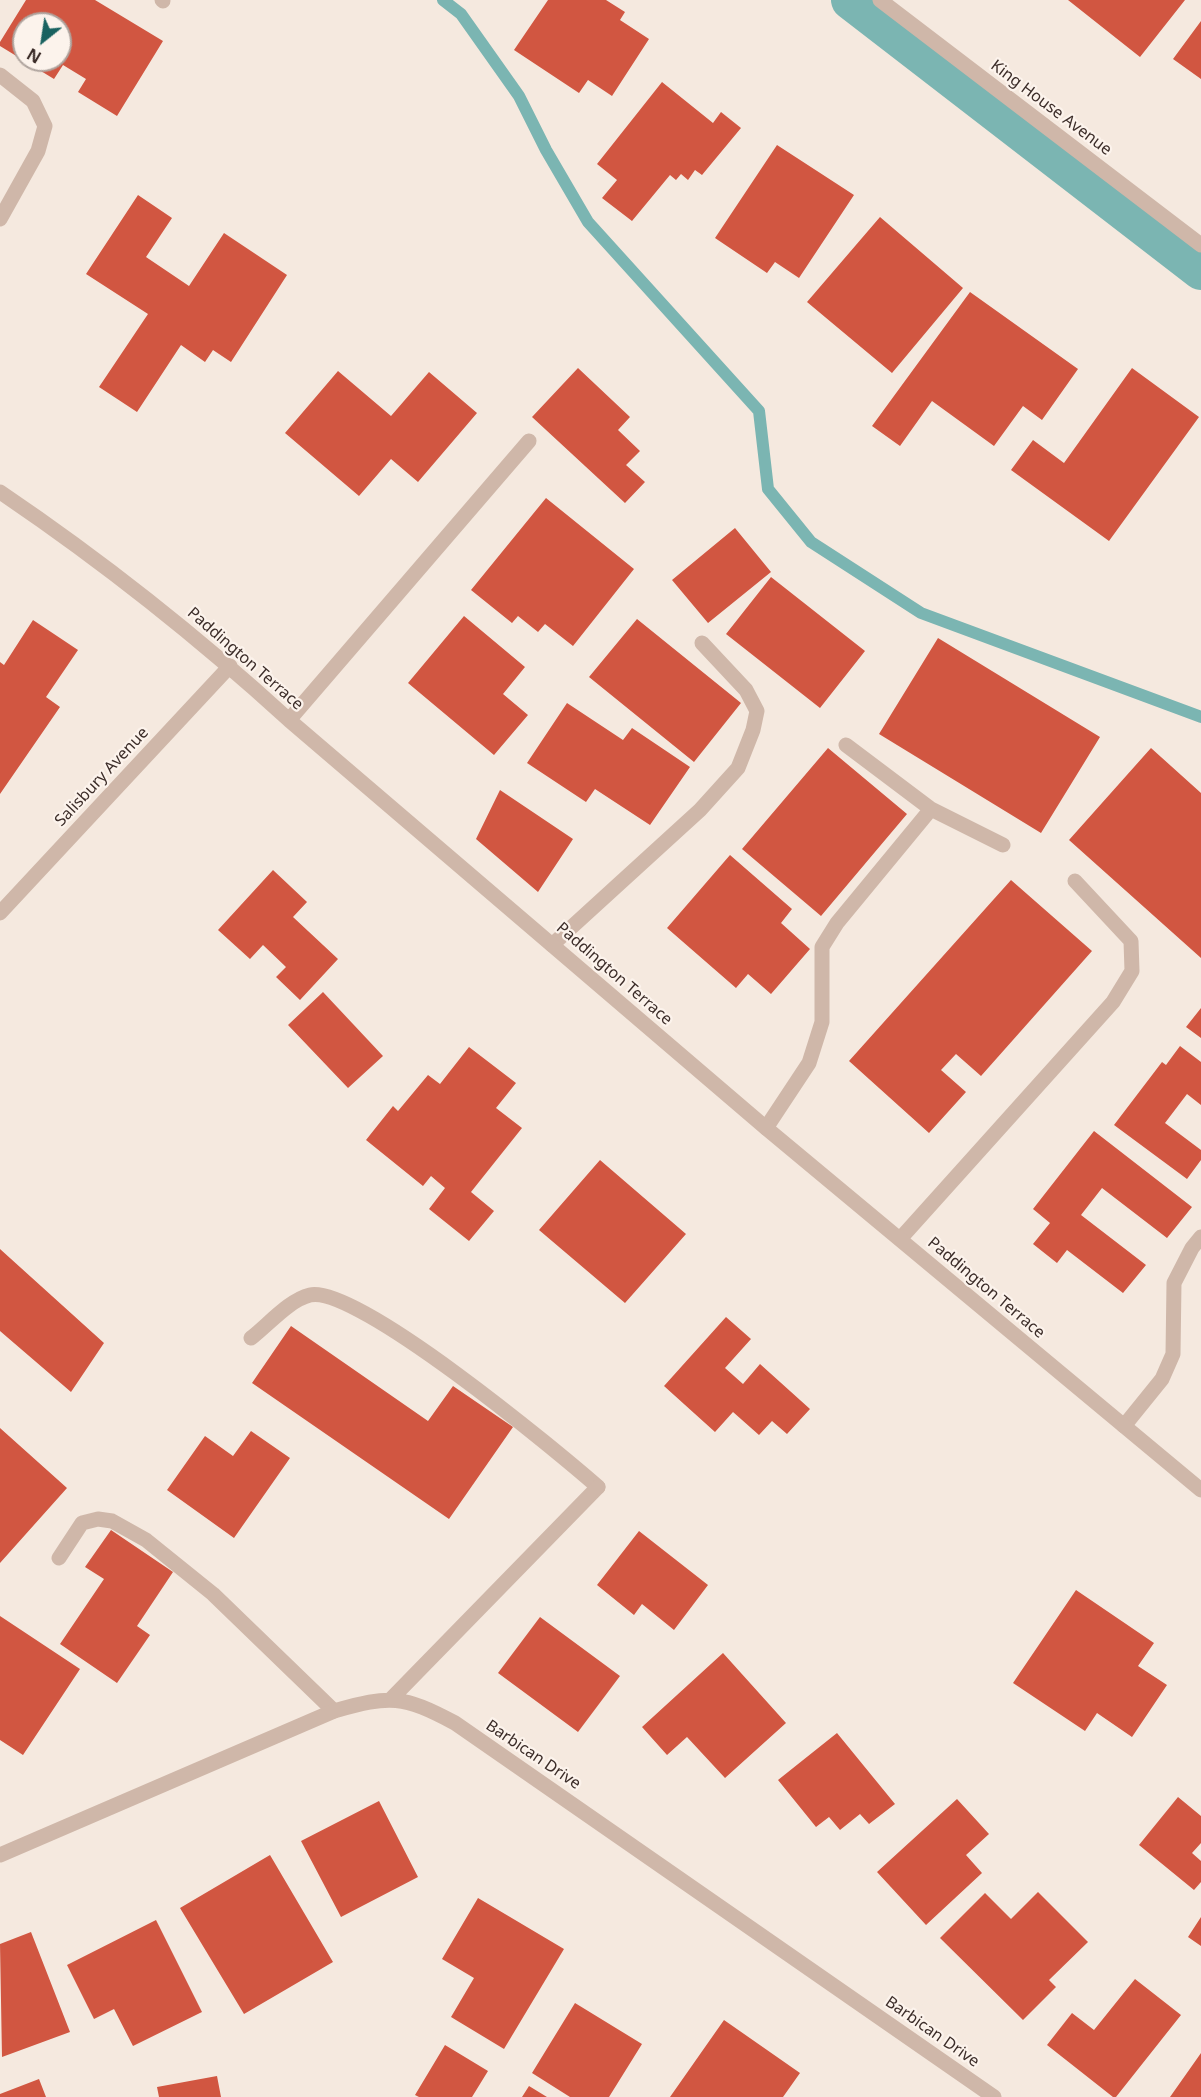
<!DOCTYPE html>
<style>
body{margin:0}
#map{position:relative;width:1201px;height:2097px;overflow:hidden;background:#f5e9df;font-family:"Noto Sans",sans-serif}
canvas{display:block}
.north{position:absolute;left:12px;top:12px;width:60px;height:60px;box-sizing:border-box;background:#fcf3ec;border:2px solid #afa49e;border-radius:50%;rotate:210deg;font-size:16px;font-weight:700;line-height:24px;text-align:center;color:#3c2d29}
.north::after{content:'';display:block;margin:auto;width:21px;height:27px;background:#1a6260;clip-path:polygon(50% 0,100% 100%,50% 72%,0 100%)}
</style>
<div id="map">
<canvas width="1201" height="2097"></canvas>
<div class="north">N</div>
</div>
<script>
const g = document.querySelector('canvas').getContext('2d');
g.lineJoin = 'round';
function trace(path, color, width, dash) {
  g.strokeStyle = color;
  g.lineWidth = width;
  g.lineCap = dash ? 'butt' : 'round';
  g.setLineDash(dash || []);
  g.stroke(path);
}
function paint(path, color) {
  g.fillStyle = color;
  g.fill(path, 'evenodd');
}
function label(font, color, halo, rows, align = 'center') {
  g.font = font + ' "Noto Sans",sans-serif';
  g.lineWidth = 4.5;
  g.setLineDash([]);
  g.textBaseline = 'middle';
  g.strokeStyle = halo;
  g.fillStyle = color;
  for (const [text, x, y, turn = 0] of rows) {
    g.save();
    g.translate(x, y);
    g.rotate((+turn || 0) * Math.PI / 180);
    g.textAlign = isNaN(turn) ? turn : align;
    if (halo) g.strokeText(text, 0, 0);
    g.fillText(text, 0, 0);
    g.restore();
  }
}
const stream = new Path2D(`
 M443 0 461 14 519 96 546 150 588 222 759 411 768 489 811 542 921 613 1201 717`);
const canal = new Path2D(`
 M851 0 1201 270`);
const building = new Path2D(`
 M26 0H95L163 41 117 116 78 92 86 79 63 65 54 79 0 46V42ZM24 24H60V60H24Z
 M548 0H606L625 12 620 20 649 39 612 96 588 80 579 93 514 50Z
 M1068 0H1185L1140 57Z
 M1201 21V79L1173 59Z
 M662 82 713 123 721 112 741 128 702 175 695 170 688 180 681 174 676 180 670 175 632 221 602 198 617 180 597 164Z
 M777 145 854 195 799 278 775 262 767 273 715 238Z
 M138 195 172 218 146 257 189 286 224 233 287 275 231 362 213 350 205 362 181 345 137 412 99 387 148 314 86 274Z
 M880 217 963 288 892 373 807 302Z
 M970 292 1078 369 1042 420 1023 406 994 446 932 401 900 446 872 426Z
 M578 368 630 417 618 430 640 451 626 465 645 482 625 503 532 417Z
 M1132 368 1199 417 1109 541 1011 470 1033 440 1064 463Z
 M338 371 391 416 429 372 477 413 418 482 391 459 359 496 285 433Z
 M546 498 634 569 573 646 545 624 538 632 518 616 512 623 471 590Z
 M735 528 771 572 708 623 672 580Z
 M771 577 865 651 820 708 726 634Z
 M464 616 525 667 503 694 528 715 494 755 408 683Z
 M637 619 741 703 694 762 589 677Z
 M33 620 78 650 46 697 60 707 0 794V662L4 665Z
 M938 638 1100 737 1041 833 879 734Z
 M567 703 623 740 632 728 690 767 650 825 595 789 586 802 527 763Z
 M828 748 907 814 821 916 742 849Z
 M1151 748 1201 793V958L1069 840Z
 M500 790 573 839 538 892 476 839Z
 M730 855 792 909 781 923 810 949 771 994 748 974 736 988 667 928Z
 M273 870 307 902 293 917 338 959 300 1000 276 977 286 967 263 945 250 959 218 930Z
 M1011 880 1092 951 981 1076 956 1054 941 1070 966 1092 929 1133 849 1061Z
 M323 992 383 1056 348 1088 288 1025Z
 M1201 1008V1038L1186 1027Z
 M1180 1046 1201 1062V1105L1187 1094 1165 1123 1201 1150V1160L1187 1179 1114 1125 1162 1062 1166 1065Z
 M469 1047 516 1083 496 1108 522 1128 471 1192 494 1211 469 1241 429 1209 445 1188 431 1176 423 1186 366 1140 393 1106 398 1111 428 1075 440 1084Z
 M1094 1131 1192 1207 1167 1238 1102 1188 1081 1215 1146 1265 1123 1293 1067 1250 1057 1263 1033 1244 1050 1223 1033 1209Z
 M600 1160 686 1234 625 1303 539 1230Z
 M0 1249 104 1343 71 1392 0 1331Z
 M726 1317 751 1339 725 1368 743 1384 760 1364 810 1409 787 1434 772 1421 759 1435 733 1412 715 1432 664 1386Z
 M291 1326 428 1421 453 1386 513 1427 449 1519 252 1383Z
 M0 1428 67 1488 0 1563Z
 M251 1431 290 1458 234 1538 167 1490 205 1436 233 1456Z
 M111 1530 173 1572 137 1626 150 1635 117 1683 60 1644 104 1579 85 1567Z
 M639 1531 708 1585 674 1630 642 1604 634 1615 597 1585Z
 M1076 1590 1154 1643 1138 1666 1167 1685 1132 1737 1097 1713 1085 1731 1013 1683Z
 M0 1616 80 1669 23 1755 0 1740Z
 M540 1617 620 1676 578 1732 498 1673Z
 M723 1653 786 1723 725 1778 687 1737 667 1755 642 1727Z
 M837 1733 895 1804 869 1824 860 1814 840 1830 829 1817 816 1827 778 1780Z
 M1178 1797 1201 1816V1843L1192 1853 1201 1861V1882L1194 1890 1139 1845Z
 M957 1799 989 1834 966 1855 982 1873 926 1925 877 1872Z
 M379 1801 418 1877 341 1917 301 1841Z
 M270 1855 333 1962 244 2014 180 1908Z
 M1038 1892 1088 1942 1049 1980 1056 1987 1023 2020 940 1938 985 1893 1011 1919Z
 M478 1898 564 1949 504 2049 451 2017 474 1978 442 1959Z
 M1201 1917V1946L1188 1937Z
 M156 1920 202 2012 133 2046 114 2009 94 2019 67 1965Z
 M31 1932 70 2032 2 2057 0 1944Z
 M1135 1979 1181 2015 1116 2097H1113L1047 2045 1072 2013 1094 2030Z
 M575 2003 642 2044 609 2097H570L532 2073Z
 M724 2020 800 2073 783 2097H670Z
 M445 2045 488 2071 472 2097H419L415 2095Z
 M1201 2053V2097H1170Z
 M217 2076 221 2097H159L157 2087Z
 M39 2079 46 2097H0V2094Z
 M529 2086 547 2097H522Z`);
const lane = new Path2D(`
 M846 745 931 809 1003 845
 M552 945 700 810 738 768 753 730 757 711 746 690 702 643
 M766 1128 809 1063 822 1022V947L837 923 931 809
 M900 1239 1113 1002 1132 971 1131 941 1075 881
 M251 1338C268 1325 289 1300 310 1295 356 1284 558 1452 598 1487
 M1124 1426 1162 1379 1173 1354 1174 1283 1192 1248 1201 1237
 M59 1558 82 1523 98 1519 112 1521 146 1540 213 1594 334 1711`);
const street = new Path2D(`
 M162 0 163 1
 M880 0 1201 245
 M0 75 33 101 45 126 38 151 0 219
 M0 492C102 561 198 637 289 720L766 1128 1201 1490
 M289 720 529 441
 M0 913 230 666
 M392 1698 598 1487
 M0 1855 334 1711C391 1695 402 1695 455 1723L994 2097`);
const streetNames = [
 ["King House Avenue",1051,108,37],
 ["Paddington Terrace",245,659,41],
 ["Salisbury Avenue",102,777,-47],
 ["Paddington Terrace",614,974,41],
 ["Paddington Terrace",986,1288,40],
 ["Barbican Drive",533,1755,34],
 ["Barbican Drive",932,2032,35]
];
trace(stream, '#7bb5b2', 12);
trace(canal, '#7bb5b2', 40);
paint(building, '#d15641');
trace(lane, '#cfb7a9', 15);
trace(street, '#cfb7a9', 15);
label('16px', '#3c2d29', '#fcf3ec', streetNames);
</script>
